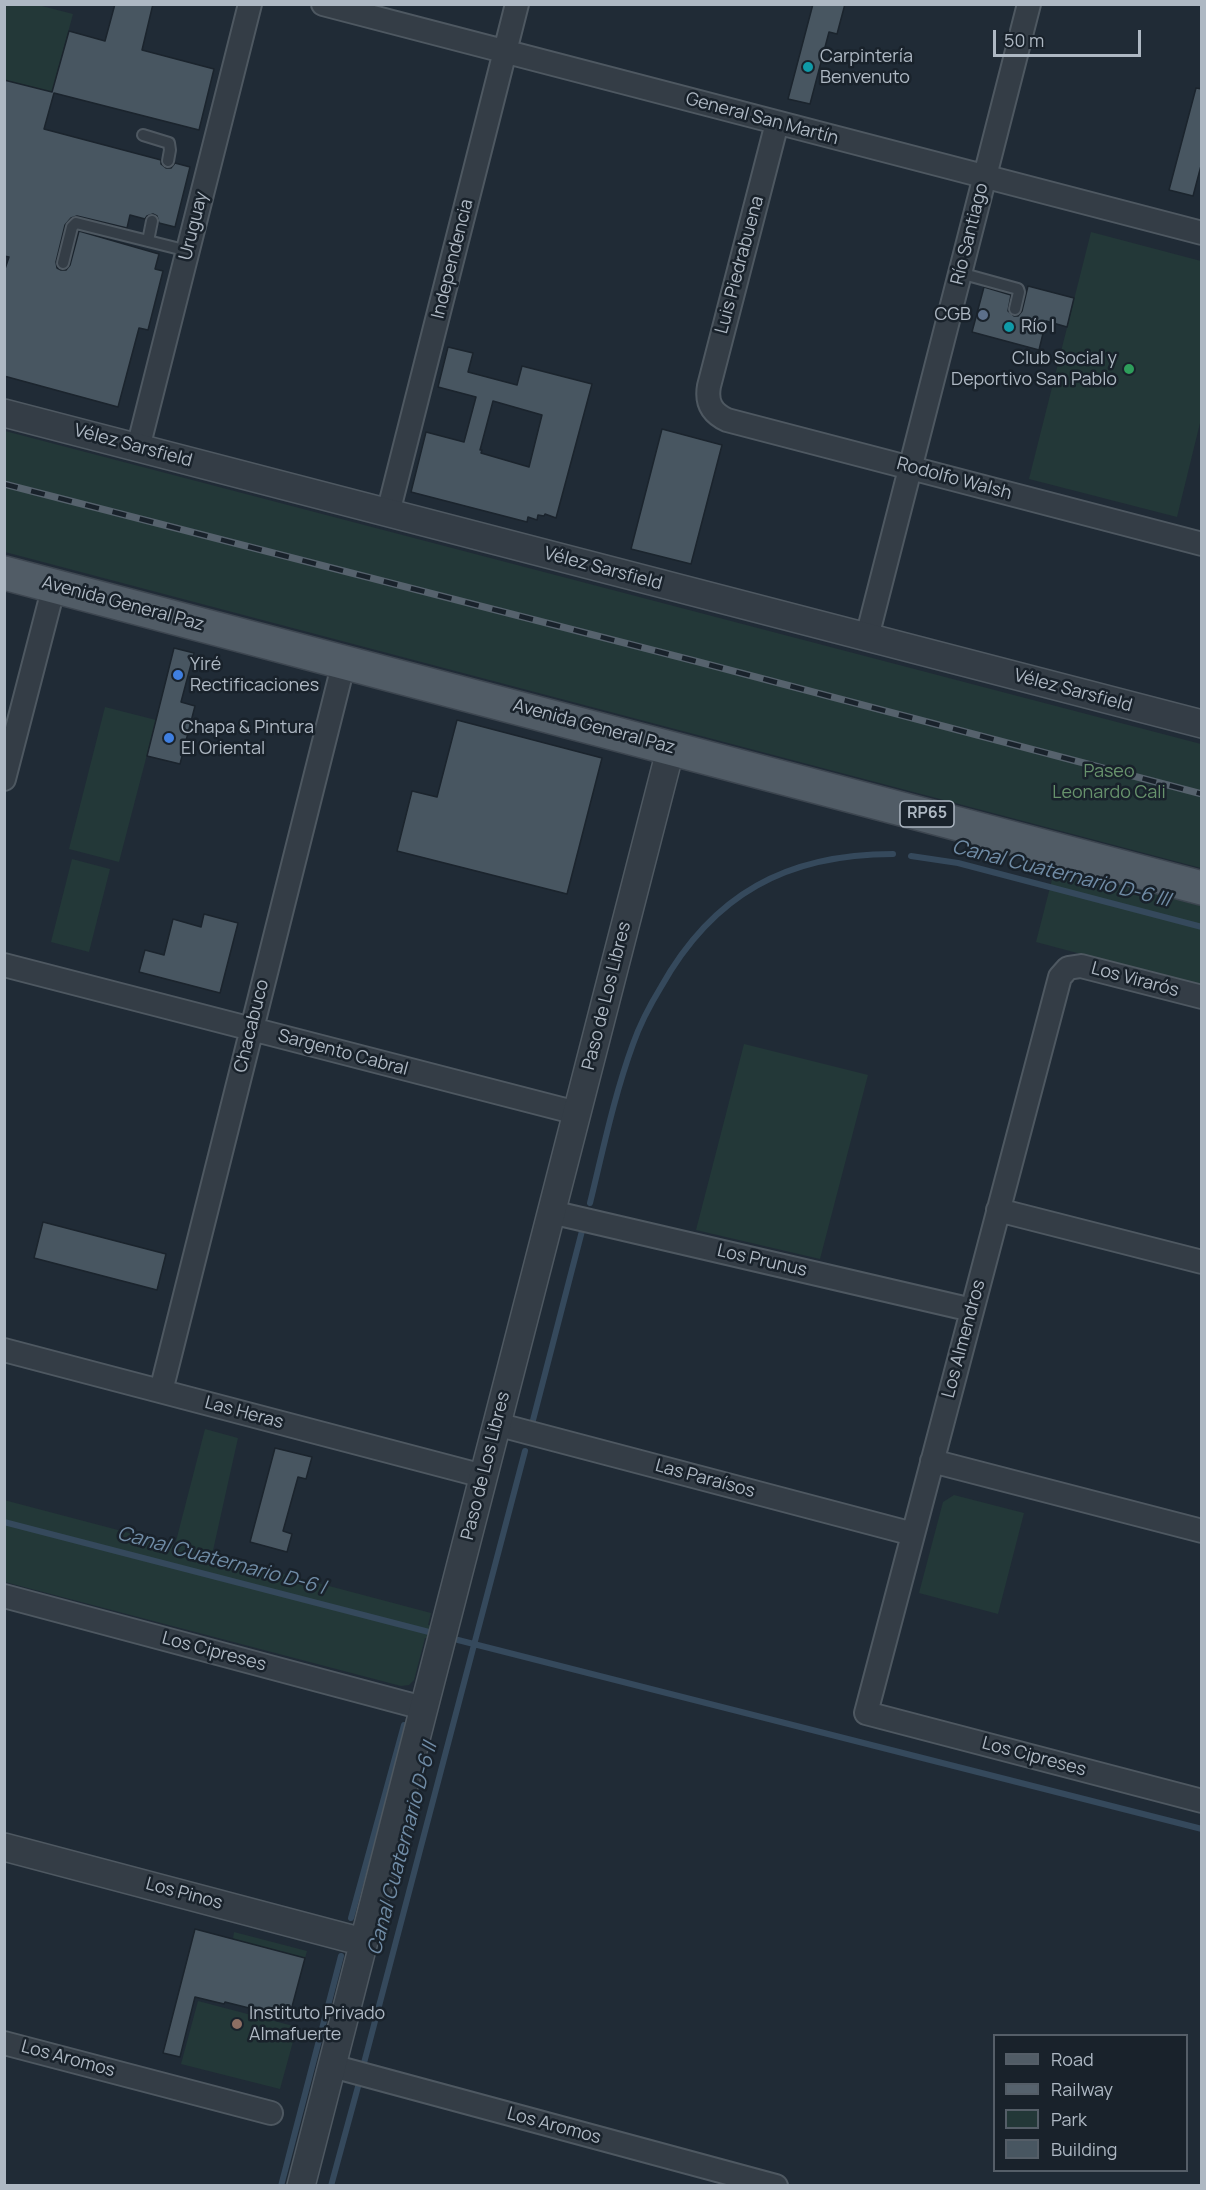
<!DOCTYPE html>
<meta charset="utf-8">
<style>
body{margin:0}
#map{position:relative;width:1206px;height:2190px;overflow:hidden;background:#202b36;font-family:Manrope,sans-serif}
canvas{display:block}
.frame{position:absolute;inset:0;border:6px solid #aeb8c3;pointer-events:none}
.legend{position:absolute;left:993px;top:2034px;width:195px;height:138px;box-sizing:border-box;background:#19222b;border:2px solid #555e68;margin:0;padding:8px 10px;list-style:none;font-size:18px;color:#aeb8c3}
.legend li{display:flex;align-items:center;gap:12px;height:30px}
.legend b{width:30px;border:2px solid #555e68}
.scale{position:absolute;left:993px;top:30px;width:148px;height:27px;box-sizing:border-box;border:3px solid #aeb8c3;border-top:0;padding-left:8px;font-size:18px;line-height:21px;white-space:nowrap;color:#aeb8c3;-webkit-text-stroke:4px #19222b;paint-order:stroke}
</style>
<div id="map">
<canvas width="1206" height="2190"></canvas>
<div class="frame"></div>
<ul class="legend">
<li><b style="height:8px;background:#515c66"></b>Road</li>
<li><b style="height:8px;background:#56626d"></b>Railway</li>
<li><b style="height:16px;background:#233838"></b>Park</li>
<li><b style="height:16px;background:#485661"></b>Building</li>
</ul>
<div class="scale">50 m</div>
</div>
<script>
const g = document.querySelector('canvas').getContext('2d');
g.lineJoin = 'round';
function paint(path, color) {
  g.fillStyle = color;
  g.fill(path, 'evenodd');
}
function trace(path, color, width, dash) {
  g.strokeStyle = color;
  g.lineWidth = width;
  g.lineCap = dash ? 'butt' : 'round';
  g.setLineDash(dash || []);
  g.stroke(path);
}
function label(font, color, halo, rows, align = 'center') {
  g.font = font + ' Manrope,sans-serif';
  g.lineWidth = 5;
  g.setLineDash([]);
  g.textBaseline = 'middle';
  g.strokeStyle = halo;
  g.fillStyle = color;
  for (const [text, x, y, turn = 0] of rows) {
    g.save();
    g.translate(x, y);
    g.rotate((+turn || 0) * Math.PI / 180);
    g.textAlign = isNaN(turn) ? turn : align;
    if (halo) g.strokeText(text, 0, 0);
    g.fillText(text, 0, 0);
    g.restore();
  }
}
const green = new Path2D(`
 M4 5H38L73 14 52 92 5 80Z
 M1091 232 1201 261V419L1177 517 1029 479Z
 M5 431 1201 744V868L5 552Z
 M105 707 156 720 119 862 69 849Z
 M72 859 110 869 89 952 51 942Z
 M1055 868 1201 906V986L1036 942Z
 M744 1044 868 1075 820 1259 696 1230Z
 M205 1429 238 1438 212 1555 431 1613 428 1625 433 1626 430 1639 425 1638 414 1680 409 1685 401 1686 5 1582 4 1500 175 1545Z
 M954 1495 1024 1513 998 1614 919 1593 943 1502Z
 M234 1932 307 1951 305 1958 233 1939Z
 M198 2001 297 2027 280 2089 181 2064Z`);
const stream = new Path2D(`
 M911 856 958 863 1202 927
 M590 1203C603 1150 614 1096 633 1044 640 1024 650 1005 661 987 713 894 787 854 893 854
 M532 1424 582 1231
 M4 1522 429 1632
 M458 1640 1202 1829
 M351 1918 404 1725
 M364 2063 525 1451
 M281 2186 341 1956
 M331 2186 359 2083`);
const building = new Path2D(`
 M115 4H153L142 50 214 69 199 130 54 93 44 129 161 160V164L166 168H171L175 163 190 167 175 227 159 223 157 216 153 214 147 216 145 219 130 215 127 228 77 216 71 218 65 225 56 262 57 268 61 270H66L70 265 79 231 159 254 155 269 163 271 148 330 139 328 118 407 4 376V272L9 257 4 256V80L52 92 69 31 105 41Z
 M813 4H845L837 34 829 32 810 104 788 99Z
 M1196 88 1202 89V162L1193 196 1169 190Z
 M1028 286 1074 298 1067 327 1046 321 1039 350 972 332 984 287 1011 295 1008 311 1014 316H1018L1022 311Z
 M448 347 473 353 468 372 517 385 522 366 592 384 556 518 545 514 544 516 538 515 537 520 528 517 527 522 411 492 426 432 464 442 476 397 438 387ZM493 401 542 415 529 467 481 453 482 450H480Z
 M662 429 722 445 691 564 631 549Z
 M174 648 194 653 181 702 195 706 180 764 147 756Z
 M457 720 602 758 567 894 397 851 412 791 437 797Z
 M204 914 238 923 220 993 139 972 145 950 164 955 173 919 201 927Z
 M43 1222 166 1254 157 1290 34 1258Z
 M275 1448 312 1457 306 1479 298 1477 283 1531 292 1534 287 1552 250 1542Z
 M195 1929 305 1958 289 2018 225 2002 224 2004 195 1997 180 2057 163 2053Z`);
const service = new Path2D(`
 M143 135 169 143 170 150 168 161
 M148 241 152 221
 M63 263 72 227 76 223 188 251
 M960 273 1018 289 1019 292 1015 309`);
const minor = new Path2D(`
 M323 4 1202 233
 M777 123 709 386C706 403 712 413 727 420L1202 544
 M138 448 250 4
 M388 513 517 4
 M867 637 1029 4
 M4 779 54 586
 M4 965 577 1113
 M1202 997 1081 966 1068 968 1060 977 866 1713 1202 1801
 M998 1210 1202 1262
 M551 1212 972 1310
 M4 1350 483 1476
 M161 1391 344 662
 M496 1424 913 1534
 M932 1461 1202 1531
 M4 1596 423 1708
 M4 2043 271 2113
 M332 2066 776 2186`);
const tertiary = new Path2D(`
 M4 413 1202 724
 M4 1847 363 1942
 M301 2186 671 747`);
const primary = new Path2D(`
 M4 573 1202 888`);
const rail = new Path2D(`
 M4 484 695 661 1202 794`);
const markers = [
 [808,67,6,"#0f9aa8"],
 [983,315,6,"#5c6f8a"],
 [1009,327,6,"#0f9aa8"],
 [1129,369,6,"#2e9e5b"],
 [178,675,6,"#3f7fe0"],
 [169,738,6,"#3f7fe0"],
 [237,2024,6,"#8d6e63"]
];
const shields = [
 [927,814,54]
];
const shieldNames = [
 ["RP65",927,814]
];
const poiNames = [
 ["Carpintería",820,57],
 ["Benvenuto",820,78],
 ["CGB",971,315,"right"],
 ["Río I",1021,327],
 ["Club Social y",1117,359,"right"],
 ["Deportivo San Pablo",1117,380,"right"],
 ["Yiré",190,665],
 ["Rectificaciones",190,686],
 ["Chapa & Pintura",181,728],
 ["El Oriental",181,749],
 ["Instituto Privado",249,2014],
 ["Almafuerte",249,2035]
];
const streetNames = [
 ["General San Martín",762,119,15],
 ["Uruguay",194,226,-76],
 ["Río Santiago",970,234,-76],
 ["Independencia",453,259,-76],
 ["Luis Piedrabuena",740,265,-75],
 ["Vélez Sarsfield",133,446,15],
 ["Rodolfo Walsh",954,479,15],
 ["Vélez Sarsfield",603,569,15],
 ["Avenida General Paz",123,604,15],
 ["Vélez Sarsfield",1073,691,15],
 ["Avenida General Paz",594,727,15],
 ["Los Virarós",1135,980,15],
 ["Paso de Los Libres",607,996,-76],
 ["Chacabuco",252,1026,-76],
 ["Sargento Cabral",343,1053,15],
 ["Los Prunus",762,1261,13],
 ["Los Almendros",964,1339,-75],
 ["Las Heras",244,1413,15],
 ["Paso de Los Libres",486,1466,-76],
 ["Las Paraísos",705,1479,15],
 ["Los Cipreses",214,1652,15],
 ["Los Cipreses",1034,1757,15],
 ["Los Pinos",184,1894,15],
 ["Los Aromos",68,2059,15],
 ["Los Aromos",554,2126,15]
];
const parkNames = [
 ["Paseo",1109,772],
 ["Leonardo Cali",1109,793]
];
const waterNames = [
 ["Canal Cuaternario D-6 III",1061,874,14],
 ["Canal Cuaternario D-6 I",221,1561,15],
 ["Canal Cuaternario D-6 II",403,1849,-75]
];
paint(green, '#233838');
trace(stream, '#35495c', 6);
paint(building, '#485661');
trace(building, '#1b242d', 1.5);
trace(service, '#4e5861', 14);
trace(minor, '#4e5861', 26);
trace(tertiary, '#4e5861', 30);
trace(primary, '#3d4650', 36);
trace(service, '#343d46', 10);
trace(minor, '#343d46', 22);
trace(tertiary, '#343d46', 27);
trace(primary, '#515c66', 33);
trace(rail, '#56626d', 7);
trace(rail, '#19222b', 4.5, [14]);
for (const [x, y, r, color] of markers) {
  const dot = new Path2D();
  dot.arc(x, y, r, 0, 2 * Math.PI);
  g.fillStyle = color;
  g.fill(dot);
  trace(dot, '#19222b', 2);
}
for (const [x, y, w] of shields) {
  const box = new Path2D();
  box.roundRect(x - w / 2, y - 13, w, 26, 4.5);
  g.fillStyle = '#19222b';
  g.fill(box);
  trace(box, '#aeb8c3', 1.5);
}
label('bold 16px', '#aeb8c3', null, shieldNames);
label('18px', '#aeb8c3', '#19222b', poiNames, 'left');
label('18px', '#aeb8c3', '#19222b', streetNames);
label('18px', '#67926c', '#19222b', parkNames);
label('italic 20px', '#708ca6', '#19222b', waterNames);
</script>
